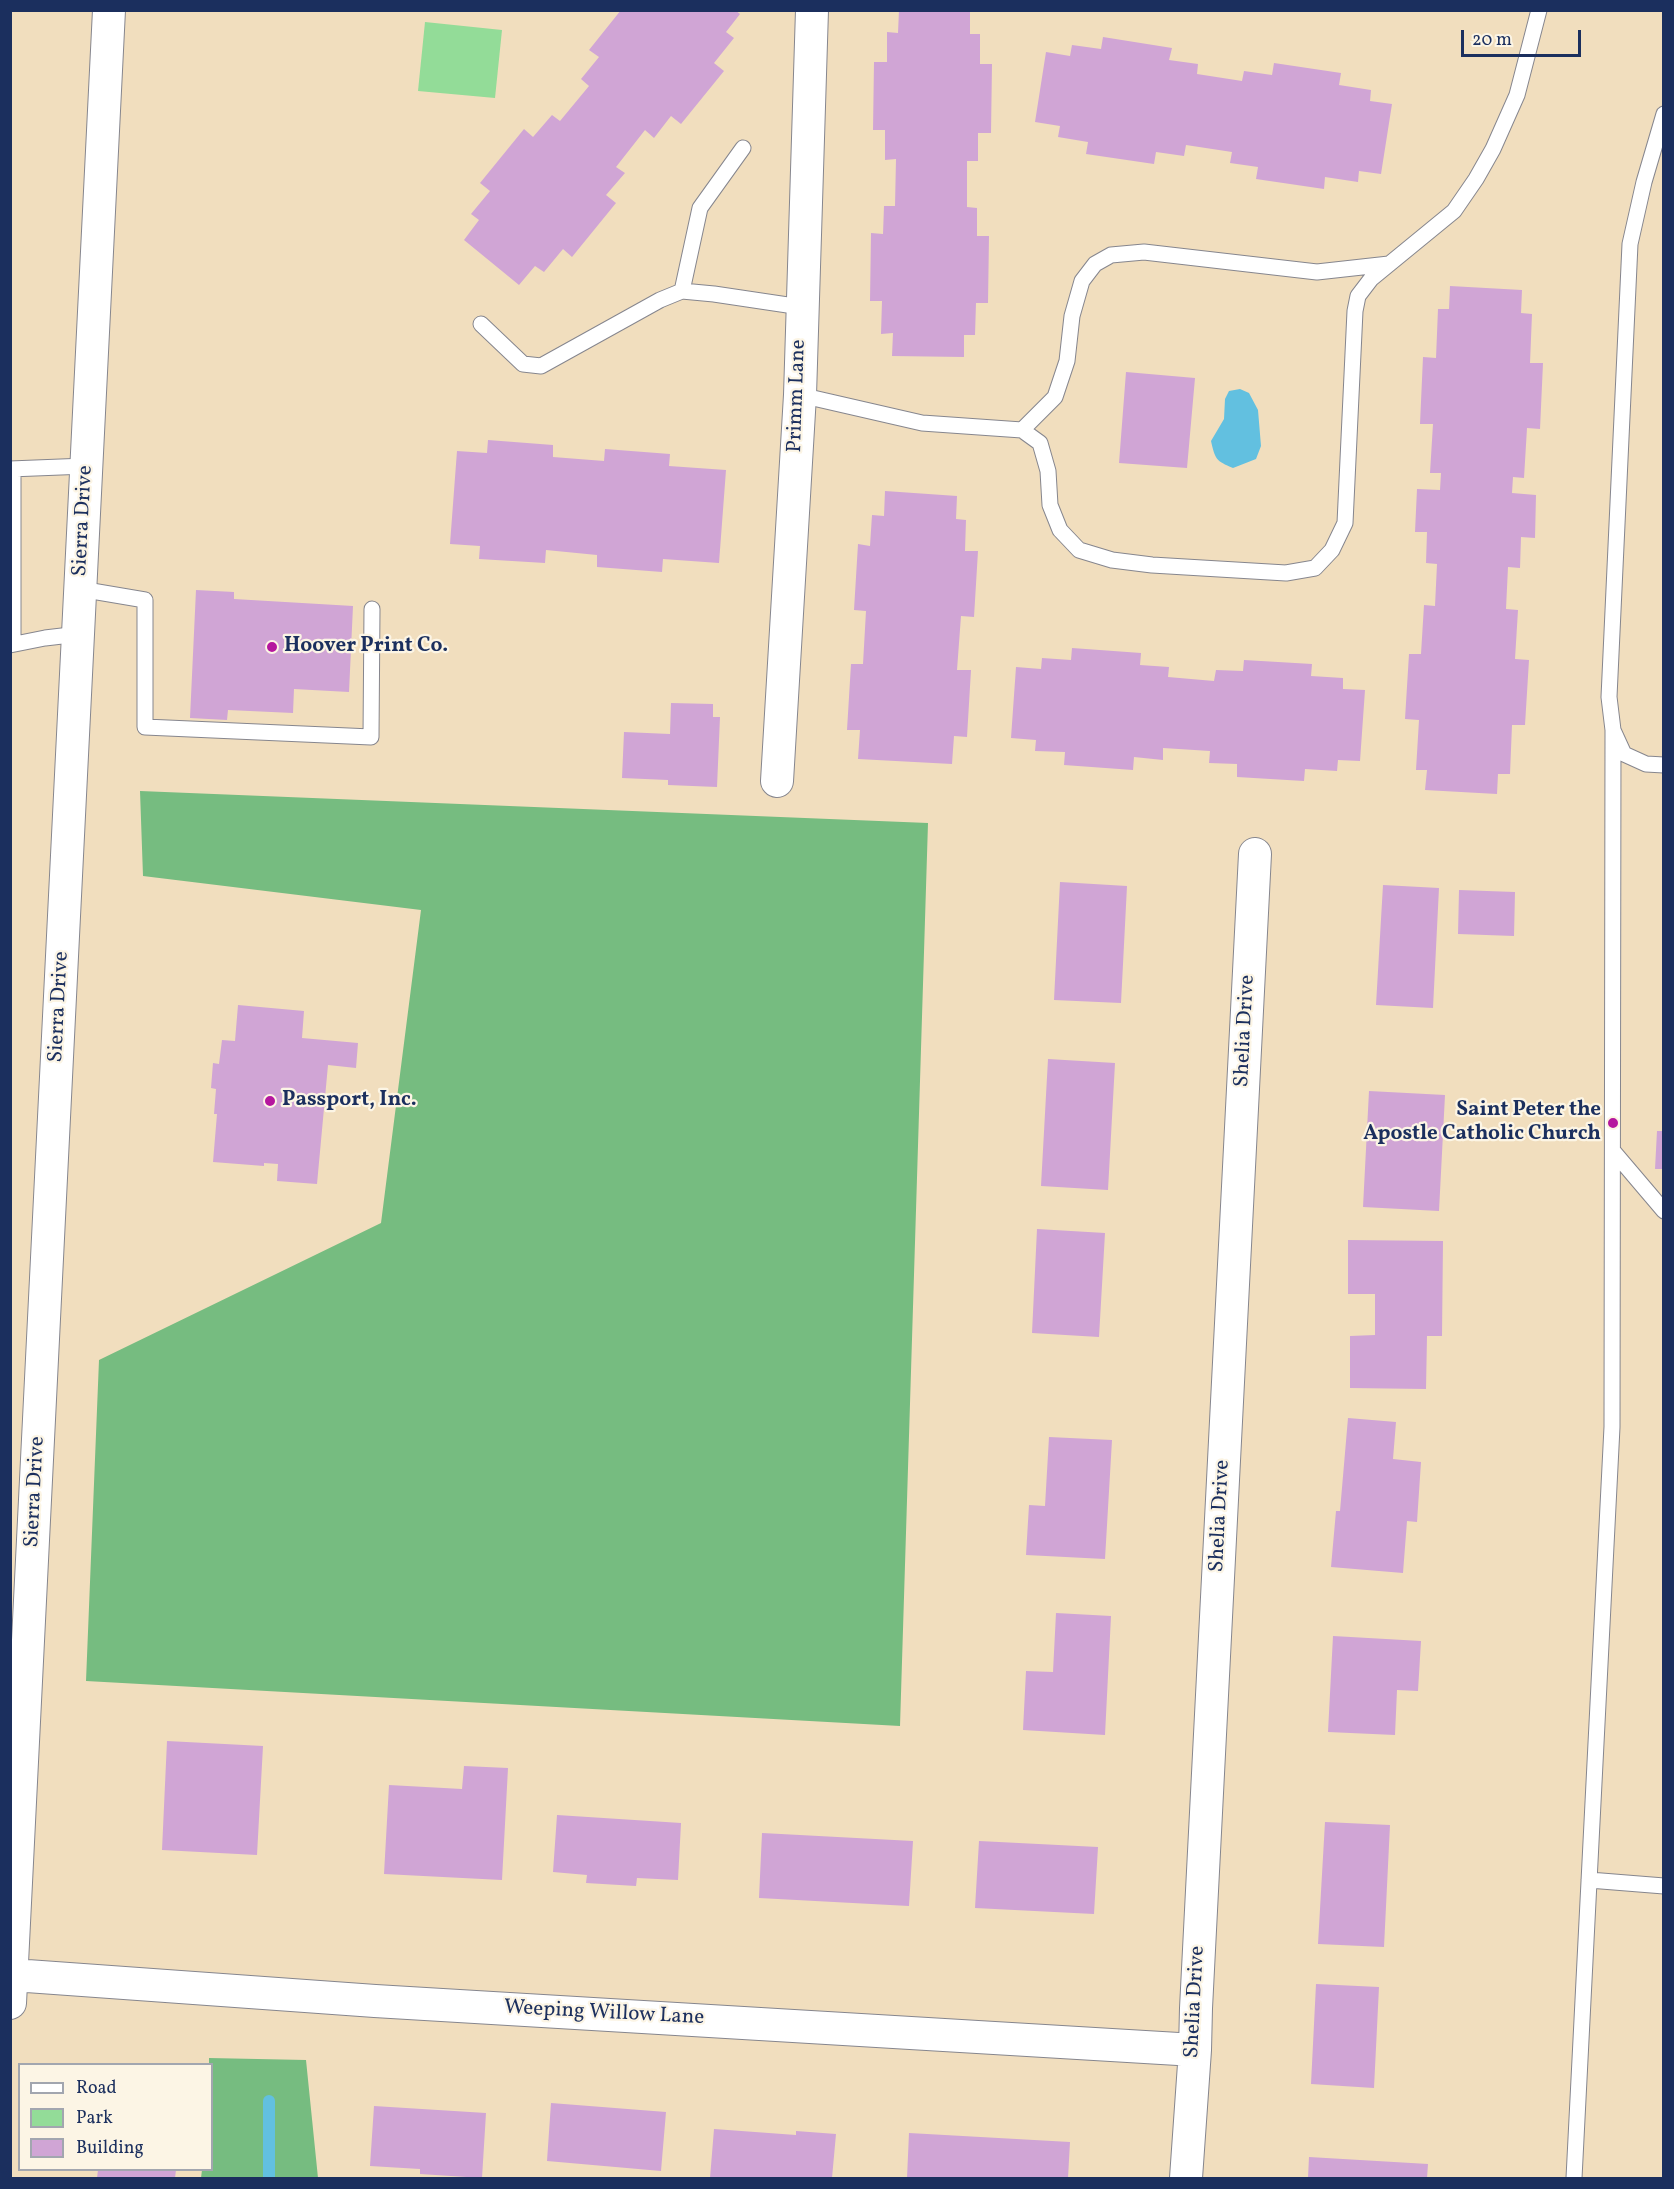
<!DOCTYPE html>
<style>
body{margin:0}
#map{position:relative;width:1674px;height:2189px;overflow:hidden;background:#f1debe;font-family:Vollkorn,serif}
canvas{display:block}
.frame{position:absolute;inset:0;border:12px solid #1b2f5e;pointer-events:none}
.legend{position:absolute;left:18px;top:2063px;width:195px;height:108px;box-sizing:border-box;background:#fcf5e5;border:2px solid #a2a6af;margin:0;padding:8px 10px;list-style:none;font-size:18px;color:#1b2f5e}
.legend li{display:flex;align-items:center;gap:12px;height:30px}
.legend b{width:30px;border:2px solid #a2a6af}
.scale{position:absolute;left:1461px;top:30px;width:120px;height:27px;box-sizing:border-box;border:3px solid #1b2f5e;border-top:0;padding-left:8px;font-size:18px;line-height:21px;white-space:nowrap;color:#1b2f5e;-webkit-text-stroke:4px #fcf5e5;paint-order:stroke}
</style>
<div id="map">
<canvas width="1674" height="2189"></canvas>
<div class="frame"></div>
<ul class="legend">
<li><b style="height:8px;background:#fff"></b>Road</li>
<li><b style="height:16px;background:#93dc98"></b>Park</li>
<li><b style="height:16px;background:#d0a5d5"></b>Building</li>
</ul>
<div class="scale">20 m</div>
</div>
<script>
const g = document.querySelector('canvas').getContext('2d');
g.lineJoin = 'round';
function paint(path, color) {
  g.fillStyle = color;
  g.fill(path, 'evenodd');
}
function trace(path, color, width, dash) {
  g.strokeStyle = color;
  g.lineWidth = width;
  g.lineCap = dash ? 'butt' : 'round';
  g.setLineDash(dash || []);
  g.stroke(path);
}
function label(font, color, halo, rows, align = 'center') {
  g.font = font + ' Vollkorn,serif';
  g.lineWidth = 4.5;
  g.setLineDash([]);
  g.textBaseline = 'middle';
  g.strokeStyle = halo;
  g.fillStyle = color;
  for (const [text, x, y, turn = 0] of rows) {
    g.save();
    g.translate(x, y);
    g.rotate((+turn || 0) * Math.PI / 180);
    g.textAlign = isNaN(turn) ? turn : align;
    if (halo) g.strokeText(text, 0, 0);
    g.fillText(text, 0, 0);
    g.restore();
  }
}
const green = new Path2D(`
 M425 22 502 30 495 98 418 91Z`);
const forest = new Path2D(`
 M140 791 928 823 900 1726 86 1681 99 1360 381 1223 421 910 143 876Z
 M209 2058 306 2060 318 2178H201L202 2170H212V2064H209Z`);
const water = new Path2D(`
 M1240 389 1249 393 1258 410 1261 446 1256 459 1233 468C1216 461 1215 459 1211 441L1224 419 1225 399 1229 391Z`);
const stream = new Path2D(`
 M269 2178V2101`);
const building = new Path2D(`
 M621 10H735L740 14 726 32 734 38 714 63 724 71 681 124 671 116 654 138 645 130 616 167 625 173 606 195 616 203 572 257 563 249 544 272 535 266 519 285 464 240 479 220 471 214 490 191 480 183 524 129 533 137 552 115 560 121 589 86 581 79 599 57 589 50Z
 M899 10H970V34H980V64H992L991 133H978V161H967V207L977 208V236H989L988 303H976L975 335H964V357L892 356 893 333 881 334 882 301H870L871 233 883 234 884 206H895L896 159 885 160V130H873L874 62H887V32L898 33Z
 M1103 37 1172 48 1169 60 1198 64 1197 74 1242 81 1244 71 1272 75 1274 63 1341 73 1339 85 1371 90 1370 101 1392 104 1381 174 1359 171 1358 182 1325 177 1324 189 1256 179 1258 167 1230 163 1232 152 1186 145 1184 156 1156 152 1154 164 1086 154 1088 142 1058 137 1060 126 1035 122 1046 52 1070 56 1072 45 1101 49Z
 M1450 286 1522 290 1521 313 1532 314 1530 363H1543L1540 429 1527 428 1524 478 1513 477 1512 493 1536 495 1535 538 1521 537 1520 568 1508 567 1506 609 1518 610 1515 659 1529 660 1525 725H1512L1510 774H1498L1497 794 1425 790 1427 770H1416L1419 720 1405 719 1409 654H1421L1424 605 1435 606 1437 564 1426 563 1427 532H1415L1417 489 1440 490 1441 473H1430L1433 424H1420L1423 357 1436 358 1438 309H1449Z
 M1126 372 1195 378 1187 468 1119 463Z
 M488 440 553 445V457L604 461 605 449 670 454 669 466 726 470 719 563 663 559 662 572 597 567V555L546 550 545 563 479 559 480 546 450 544 457 451 487 453Z
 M885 491 957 496 956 519 966 520 965 551H978L974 617 961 616 957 670H971L967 737 954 736 952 764 858 759 860 730H847L851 664H863L866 611 854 610 858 544 870 546 872 515 884 516Z
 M196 590 234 592V599L353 606 349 692 294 689 293 713 228 710 227 720 190 718Z
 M1072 648 1141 653 1140 665 1169 667 1168 677 1214 681 1216 670 1243 671 1244 660 1312 664 1311 676 1343 678V689L1365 690 1360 761 1338 760 1337 771 1305 769 1304 781 1237 777V764L1209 763 1210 751 1163 748V760L1134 757 1133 770 1064 765 1065 752 1035 751 1036 740 1011 738 1016 667 1041 669 1042 658 1071 660Z
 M671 703 713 704V717H720L717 787 668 785V780L622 778 624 732 670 734Z
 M1060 882 1127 886 1121 1003 1054 1000Z
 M1383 885 1439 888 1433 1008 1376 1005Z
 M1459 890 1515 892 1514 936 1458 934Z
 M238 1005 304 1011 302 1038 358 1043 356 1068 328 1065 317 1184 277 1181 278 1164 264 1163V1166L213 1162 217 1114H214L216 1089 211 1088 213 1063 219 1064 222 1040 235 1041Z
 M1048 1059 1115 1063 1108 1190 1041 1186Z
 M1369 1091 1445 1095 1439 1211 1363 1207Z
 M1657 1131H1664V1169H1655Z
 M1037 1229 1105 1233 1099 1337 1032 1333Z
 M1348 1240 1443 1241 1442 1336H1427L1426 1389 1350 1388V1336L1375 1335V1294H1348Z
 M1348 1418 1396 1422 1393 1459 1421 1462 1417 1522 1407 1521 1403 1573 1331 1567 1336 1511H1340Z
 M1049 1437 1112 1440 1105 1559 1026 1555 1029 1505 1045 1506Z
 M1056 1613 1111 1616 1105 1735 1023 1730 1026 1671 1053 1672Z
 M1333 1636 1421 1641 1418 1691 1397 1690 1395 1735 1328 1732Z
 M167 1741 263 1746 257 1855 162 1850Z
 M464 1766 508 1768 502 1880 384 1874 389 1785 462 1789Z
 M557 1815 681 1823 678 1880 637 1878 636 1886 586 1883 587 1875 553 1872Z
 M1325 1822 1390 1825 1384 1947 1318 1944Z
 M762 1833 913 1841 909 1906 759 1898Z
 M979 1841 1098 1847 1094 1914 975 1908Z
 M1316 1984 1379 1987 1374 2088 1311 2084Z
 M551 2103 666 2112 661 2171 547 2161Z
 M374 2106 486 2113 482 2178 420 2174V2169L370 2166Z
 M714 2129 796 2135V2131L836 2134 832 2178H710Z
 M909 2133 1070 2142 1068 2178H907Z
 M1309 2157 1428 2164 1427 2178H1308Z
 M98 2170H176L175 2178H97Z`);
const lane = new Path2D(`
 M1664 114 1644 182 1630 244 1609 697 1613 730 1624 754 1646 764 1664 765
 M682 291 700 208 743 148
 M481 324 523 364 541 366 660 300 682 291 714 294 801 307
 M800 395 922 423 1022 430 1040 443 1048 471 1050 505 1060 530 1079 550 1112 560 1152 565 1286 573 1315 568 1332 550 1345 523 1355 311 1358 296 1371 279 1454 211 1476 179 1493 149 1517 95 1539 10
 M1022 430 1055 397 1067 361 1072 316 1082 281 1095 264 1111 255 1144 252 1317 272 1389 264
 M10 469 86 466
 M13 469V644
 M80 589 145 600V727L371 737 372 609
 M10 645 45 638 79 634
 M1613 1151 1664 1211
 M1589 1880 1664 1886
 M1574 2178 1612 1427 1613 730`);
const street = new Path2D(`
 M777 781 800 395 812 10
 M13 1975 375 2001 1195 2050
 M10 2003 109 10
 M1186 2178 1195 2050 1196 2008 1255 854`);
const markers = [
 [272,647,6,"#b5179e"],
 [270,1101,6,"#b5179e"],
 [1613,1123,6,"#b5179e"]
];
const streetNames = [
 ["Primm Lane",798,396,-88],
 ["Sierra Drive",84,521,-87],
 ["Sierra Drive",60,1007,-87],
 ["Shelia Drive",1246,1031,-87],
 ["Sierra Drive",36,1492,-87],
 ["Shelia Drive",1221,1516,-87],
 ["Shelia Drive",1196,2002,-87],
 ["Weeping Willow Lane",604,2014,3]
];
const poiNames = [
 ["Hoover Print Co.",284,647],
 ["Passport, Inc.",282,1101],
 ["Saint Peter the",1601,1111,"right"],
 ["Apostle Catholic Church",1601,1135,"right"]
];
paint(green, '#93dc98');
paint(forest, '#76bc80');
paint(water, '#62c0e0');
trace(stream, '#62c0e0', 12);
paint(building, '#d0a5d5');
trace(lane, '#86868e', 17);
trace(street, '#86868e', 34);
trace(lane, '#fff', 15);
trace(street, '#fff', 32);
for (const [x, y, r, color] of markers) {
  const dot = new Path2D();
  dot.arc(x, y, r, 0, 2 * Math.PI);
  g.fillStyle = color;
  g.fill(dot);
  trace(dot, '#fcf5e5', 2);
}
label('21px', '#1b2f5e', '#fcf5e5', streetNames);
label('bold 21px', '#1b2f5e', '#fcf5e5', poiNames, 'left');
</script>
